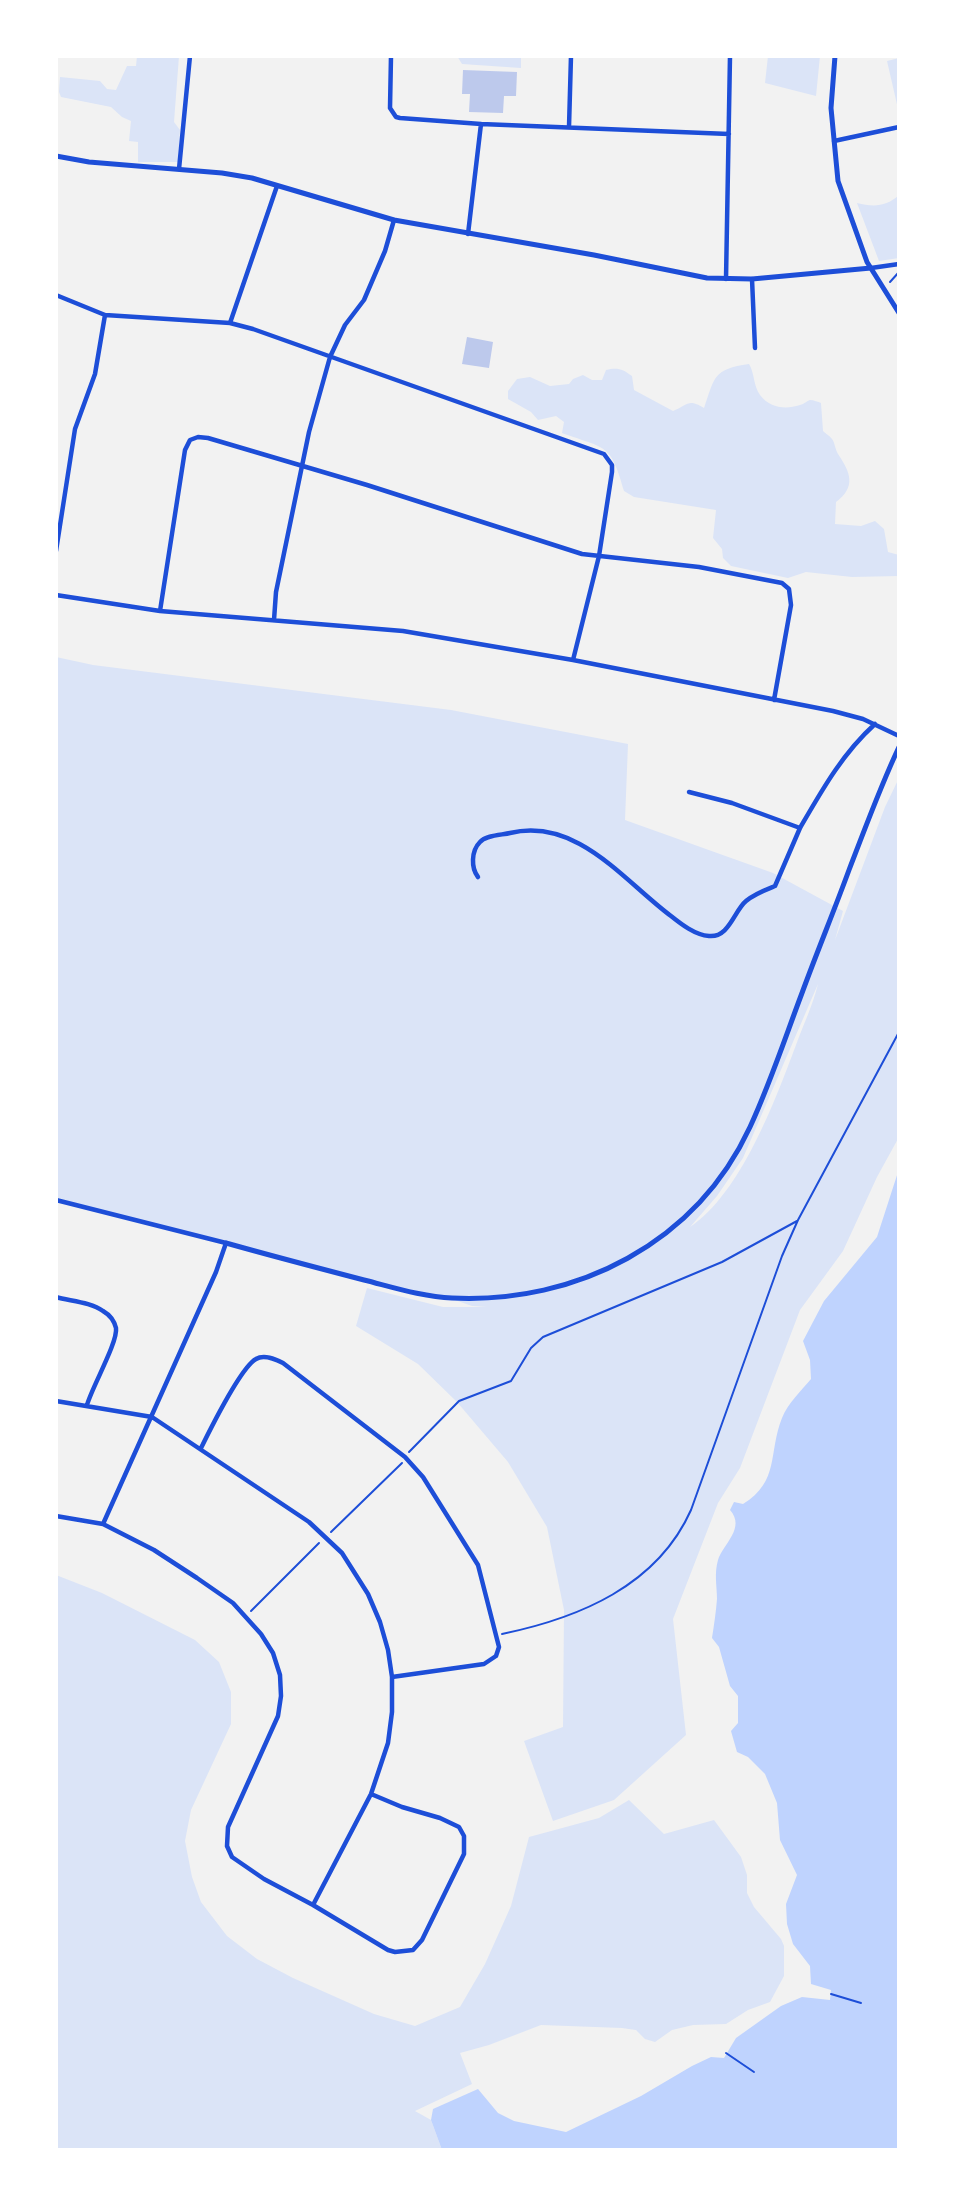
<!DOCTYPE html>
<style>
body{margin:0}
#map{position:relative;width:955px;height:2206px;overflow:hidden;background:#f2f2f2;font-family:"Fira Sans Condensed",sans-serif}
canvas{display:block}
.frame{position:absolute;inset:0;border:58px solid #fff;pointer-events:none}
</style>
<div id="map">
<canvas width="955" height="2206"></canvas>
<div class="frame"></div>
</div>
<script>
const g = document.querySelector('canvas').getContext('2d');
g.lineJoin = 'round';
function paint(path, color) {
  g.fillStyle = color;
  g.fill(path, 'evenodd');
}
function trace(path, color, width, dash) {
  g.strokeStyle = color;
  g.lineWidth = width;
  g.lineCap = dash ? 'butt' : 'round';
  g.setLineDash(dash || []);
  g.stroke(path);
}
const green = new Path2D(`
 M137 56H179L174 122 180 130 178 162H138V142L129 141 131 121 122 117 111 107 61 97 59 92 60 77 100 81 107 89 116 90 127 66H136Z
 M457 56H521V68L462 64Z
 M768 56H820L816 96 765 83Z
 M899 58V113L887 61Z
 M899 195V258L879 261 857 203C873 207 886 207 899 195Z
 M749 364C755 374 753 385 760 395 770 408 785 410 800 405 804 404 807 401 810 400 814 400 818 402 821 403L823 431C826 434 829 435 832 439 835 443 835 449 838 454 851 473 856 487 836 502L835 524 861 526 875 521 884 529 888 552 899 555V576L852 577 806 572 788 578 731 566 723 558 722 549 713 538 716 510 634 497 624 491C611 443 606 449 562 433L564 422 556 416 538 420 531 412 508 399V391L517 379 530 377 550 386 569 384 573 379 583 375 592 380H602L606 370C617 367 623 369 632 376L634 390 673 411C688 405 688 398 704 408 715 377 713 369 749 364Z
 M56 657 93 665 451 710 628 744 625 820 773 873 843 911 835 940 885 807 899 778V1137L877 1177 843 1251 800 1310 740 1468 718 1503 673 1619 686 1735 614 1800 553 1821 524 1741 563 1727 564 1610 547 1527 508 1462 457 1402 418 1364 356 1326 367 1288 443 1307H487L472 1306 441 1295 398 1288 56 1199ZM818 984C813 1005 803 1025 796 1045 775 1101 741 1193 690 1227L717 1196 743 1158Z
 M56 1575 102 1593 195 1640 219 1662 231 1692V1724L191 1810 185 1841 192 1877 201 1902 227 1936 257 1959 293 1978 374 2014 415 2026 460 2007 485 1964 511 1906 529 1837 599 1818 629 1800 664 1834 714 1820 741 1857 747 1875V1893L754 1907 781 1939 784 1946V1976L770 2002 748 2010 726 2024 693 2025 672 2030 655 2042 645 2039 636 2030 622 2028 541 2025 489 2045 460 2053 472 2084 415 2111 431 2120 442 2150H56Z`);
const water = new Path2D(`
 M899 1169V2150H442L431 2120 433 2109 478 2089 498 2113 514 2121 566 2132 641 2096 692 2066 711 2057 724 2058 736 2038 781 2006 802 1997 830 2000 831 1990 811 1984 810 1966 793 1944 787 1924 786 1904 797 1875 780 1840 777 1803 765 1774 748 1757 737 1752 731 1731 738 1723V1696L730 1686 719 1647 712 1638C714 1625 716 1612 717 1599 717 1586 714 1574 718 1560 723 1544 746 1528 730 1510L734 1502 743 1504C780 1481 768 1453 782 1418 788 1403 801 1391 811 1379L810 1360 803 1341 824 1301 877 1237Z`);
const building = new Path2D(`
 M463 70 517 72 516 96H504L503 113 469 112 470 94H462Z
 M467 337 493 342 489 368 462 364Z`);
const path = new Path2D(`
 M890 282 899 272
 M409 1452 459 1401 511 1381 531 1348 543 1337 722 1262 797 1221
 M331 1532 402 1463
 M251 1611 319 1543
 M502 1634C579 1618 657 1586 691 1510L782 1256 798 1220 899 1032
 M831 1994 861 2003
 M726 2053 754 2072`);
const minor = new Path2D(`
 M391 56 390 108 396 117 400 118 481 124 729 134
 M569 127 571 56
 M834 141 899 127
 M179 169 190 56
 M468 234 481 124
 M871 268 899 264
 M726 279 730 56
 M752 279 755 348
 M56 295 105 315 230 323 253 329 604 454 612 465V472L599 556 573 660
 M230 323 277 186
 M56 551 75 429 95 374 105 315
 M56 595 160 611 403 631 573 660 833 711 863 719 899 736
 M160 611 185 450 190 440 198 437 208 438 367 485 582 554 699 567 782 583 789 589 791 605 774 700
 M274 620 276 592 309 432 330 357 345 325 364 300 385 251 394 220
 M689 792 732 803 800 828C822 790 842 754 875 724
 M478 877C471 868 471 851 480 842 486 835 502 835 510 833 577 817 624 881 671 916 681 924 695 935 709 936 729 938 734 911 746 901 754 894 765 890 775 886L800 828
 M56 1200 226 1243 216 1272 103 1524
 M56 1297C70 1301 91 1302 103 1311 110 1315 114 1320 116 1328 118 1342 92 1387 87 1405
 M56 1401 152 1417 309 1522 342 1553 368 1594 380 1622 388 1650 392 1677V1712L388 1743 371 1794 313 1905
 M201 1448C210 1430 240 1368 256 1359 264 1354 275 1359 283 1363L405 1457 423 1477 478 1565 499 1647 496 1656 484 1664 392 1677
 M56 1516 103 1524 154 1550 197 1578 233 1603 261 1634 273 1653 280 1675 281 1696 278 1716 228 1827 227 1846 232 1857 264 1879 313 1905 388 1950 395 1952 413 1950 422 1940 464 1854V1836L459 1827 440 1818 402 1807 371 1794`);
const tertiary = new Path2D(`
 M835 56 831 108 838 181 867 262 899 313
 M56 156 89 162 222 173 252 178 394 220 594 255 707 278 752 279 871 268
 M226 1243C272 1256 318 1268 364 1280 392 1287 423 1297 452 1298 577 1304 696 1243 750 1127 770 1084 785 1038 802 993 817 952 834 911 849 870 865 829 880 787 899 747`);
paint(green, '#dbe4f7');
paint(water, '#bfd3fe');
paint(building, '#bdc9ec');
trace(path, '#1d4ed8', 2);
trace(minor, '#1d4ed8', 4.5);
trace(tertiary, '#1d4ed8', 5);
</script>
